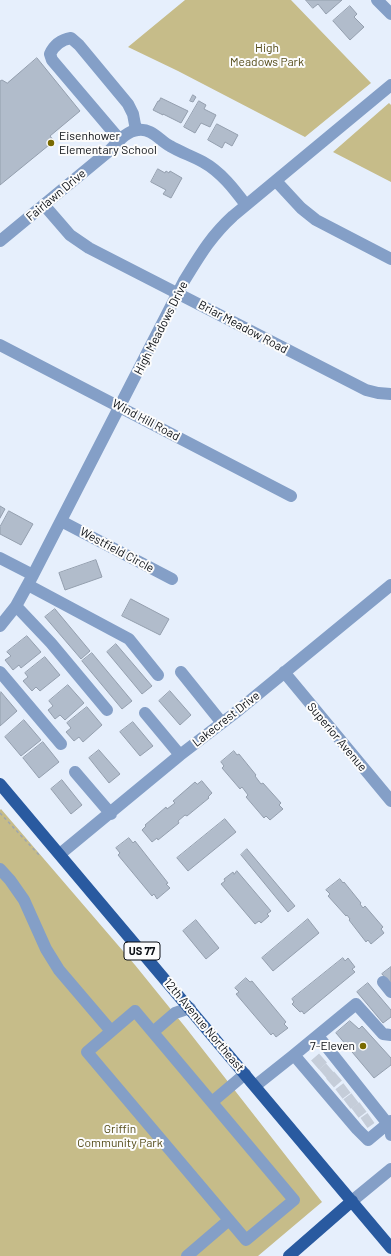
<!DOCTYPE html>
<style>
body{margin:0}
canvas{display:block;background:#e6effc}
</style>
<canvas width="391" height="1256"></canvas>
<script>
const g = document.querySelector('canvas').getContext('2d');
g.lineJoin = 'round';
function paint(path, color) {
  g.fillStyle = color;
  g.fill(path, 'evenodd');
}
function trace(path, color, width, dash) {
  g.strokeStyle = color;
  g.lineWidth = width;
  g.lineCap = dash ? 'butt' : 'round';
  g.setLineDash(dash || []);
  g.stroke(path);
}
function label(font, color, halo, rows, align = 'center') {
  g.font = font + ' Barlow,sans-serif';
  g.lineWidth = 4;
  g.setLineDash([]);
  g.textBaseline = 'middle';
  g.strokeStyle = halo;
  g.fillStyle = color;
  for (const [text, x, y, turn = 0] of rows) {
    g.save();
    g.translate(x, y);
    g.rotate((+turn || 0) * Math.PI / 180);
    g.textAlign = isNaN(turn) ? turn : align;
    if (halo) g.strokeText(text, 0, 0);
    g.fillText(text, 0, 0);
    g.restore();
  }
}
const green = new Path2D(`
 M185 0H291L371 83 305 137 178 71 128 47Z
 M389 103 391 105V182L333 152Z
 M1 809 135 965 186 1028 322 1202 258 1256H0V810Z`);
const building = new Path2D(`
 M306 0H342L326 14 318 4 313 8Z
 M350 6 357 14 354 17 364 27 350 40 333 21Z
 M37 58 80 111 50 136 54 141 0 185V81L2 80 7 83Z
 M193 95 196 97 193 102 190 101Z
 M161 98 188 111 181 123 163 114V115L153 110 158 101H159Z
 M199 101 206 105 204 109 216 115 210 127 201 123 195 133 184 127Z
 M217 124 238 135 232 146 225 142 222 148 208 140Z
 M158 169 165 173 166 171 169 173 170 171 182 178 171 198 163 194 166 190 151 182Z
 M0 506 5 509 0 518Z
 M9 511 33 524 21 545 0 534V527Z
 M96 560 102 577 65 590 59 573Z
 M131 599 169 619 160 635 122 616Z
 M55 609 90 651 81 659 45 617Z
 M27 636 41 652 21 668 19 665 13 670 5 660 11 656 7 652Z
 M116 644 152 686 142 694 107 652Z
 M92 653 132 701 122 709 82 661Z
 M45 657 60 675 40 691 36 687 32 691 23 681 28 677 25 673Z
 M68 685 84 703 65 720 60 715 55 719 48 710 53 706 49 701Z
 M170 691 191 715 180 725 159 701Z
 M1 692 17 711 0 726V693Z
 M87 707 102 725 83 742 79 737 74 741 66 732 71 728 67 723Z
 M24 720 41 740 21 756 5 737Z
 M133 722 153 746 140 756 120 732Z
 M43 742 59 762 39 778 23 758Z
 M99 750 120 774 109 783 89 758Z
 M234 751 237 755 239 754 256 775 255 776 261 784 263 783 281 803 279 805 283 809 270 820 266 816 264 818 246 797 248 795 242 787 240 789 222 768 224 766 221 762Z
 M62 780 82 805 71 814 51 789Z
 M202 781 212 793 208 797 209 798 187 816 185 815 178 821 179 823 158 840 157 838 152 842 142 830 146 826 145 825 166 807 167 809 175 803 173 801 195 782 197 784Z
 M225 819 236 832 188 871 177 858Z
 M129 838 133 843 135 841 168 883 166 884 170 888 157 899 154 894 152 896 118 855 120 853 116 848Z
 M247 849 295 906 288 912 241 855Z
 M237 871 271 911 267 914 269 916 261 923 259 921 255 924 221 884 225 881 224 879 233 872 234 874Z
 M340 879 343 883 344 882 361 903 360 904 363 908 365 906 383 927 381 929 384 933 371 944 368 940 366 942 349 920 350 919 347 915 346 916 328 896 330 894 326 890Z
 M308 919 319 933 273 971 262 958Z
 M196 920 219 948 206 959 183 931Z
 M343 958 345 961 348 958 355 967 352 969 355 972 304 1014 302 1011 300 1012 292 1004 294 1002 292 999Z
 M391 967V985L382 974Z
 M246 978 250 982 252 981 286 1022 284 1024 288 1028 276 1037 273 1033 271 1035 236 994 239 992 235 988Z
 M368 983 391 1010V1017L383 1023 357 992Z
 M350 1021 359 1029 362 1026 391 1058V1065L374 1078 336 1033Z`);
const minorTunnel = new Path2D(`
 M315 1065 323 1058
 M323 1074 330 1068
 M330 1083 338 1076
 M339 1094 347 1088
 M347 1104 355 1098
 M355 1113 363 1107
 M364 1123 371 1118`);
const path = new Path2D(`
 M0 813 40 856`);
const minor = new Path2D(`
 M377 0 391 14
 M120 140 52 60 50 54C54 45 60 40 71 38L79 45 128 104 133 114 136 130
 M276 181 301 208 316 220 391 259
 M44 205 70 235 89 248 366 390 378 393 391 394
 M0 241 109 151C117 143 126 131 138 130 152 128 159 140 170 146 180 152 192 156 203 162 221 172 234 189 246 205
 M0 345 291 496
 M61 521 172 579
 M0 558 33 575
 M28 585 129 639 158 675
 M16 606 51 643 107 710
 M0 626 16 606 33 575 184 281C200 255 211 236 233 216L391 85
 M0 672 61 744
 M181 672 222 723
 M284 672 391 801
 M145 713 180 755
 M75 772 111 814
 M60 854 180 755 235 713 391 585
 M0 869 10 880 24 900 46 949 59 970 111 1031
 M383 982 391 992
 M135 1011 294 1200 246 1240 87 1052Z
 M153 1032 175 1013 190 1008
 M318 1036 388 1124
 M294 1055 356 1004 383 1034 391 1035
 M255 1086 294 1055 357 1129 368 1140 391 1121
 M212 1102 245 1074
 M391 1133V1135
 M352 1201 391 1169
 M187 1256 229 1220`);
const major = new Path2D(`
 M0 784 391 1248
 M289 1256 352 1201`);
const markers = [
 [51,143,4,"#796a01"],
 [363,1046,4,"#796a01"]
];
const shields = [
 [142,951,36]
];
const shieldNames = [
 ["US 77",142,951]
];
const parkNames = [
 ["High",267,48],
 ["Meadows Park",267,62],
 ["Griffin",120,1129],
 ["Community Park",120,1143]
];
const poiNames = [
 ["Eisenhower",59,136],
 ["Elementary School",59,150],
 ["7-Eleven",355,1046,"right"]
];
const streetNames = [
 ["Fairlawn Drive",56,195,-40],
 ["Briar Meadow Road",243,327,28],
 ["High Meadows Drive",161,328,-63],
 ["Wind Hill Road",146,420,28],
 ["Westfield Circle",117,550,28],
 ["Lakecrest Drive",226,719,-38],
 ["Superior Avenue",337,737,50],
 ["12th Avenue Northeast",204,1025,50]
];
paint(green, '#c6bc89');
paint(building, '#b1bccb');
trace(building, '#949fae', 1);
trace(minorTunnel, '#c5cdd9', 12, [12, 6]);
trace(path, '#9ea6b0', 1.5, [3, 3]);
trace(minor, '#849fc7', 12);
trace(major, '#295aa0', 12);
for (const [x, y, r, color] of markers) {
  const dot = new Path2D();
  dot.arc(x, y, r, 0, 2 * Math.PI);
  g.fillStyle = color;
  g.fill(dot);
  trace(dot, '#fcfcfc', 1.5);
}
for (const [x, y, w] of shields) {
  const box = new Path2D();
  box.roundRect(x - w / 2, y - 9, w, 18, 3);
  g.fillStyle = '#fcfcfc';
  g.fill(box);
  trace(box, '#0b0f14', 1);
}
label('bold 11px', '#0b0f14', null, shieldNames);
label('12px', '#544b18', '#fcfcfc', parkNames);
label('12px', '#0b0f14', '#fcfcfc', poiNames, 'left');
label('12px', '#0b0f14', '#fcfcfc', streetNames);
</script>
